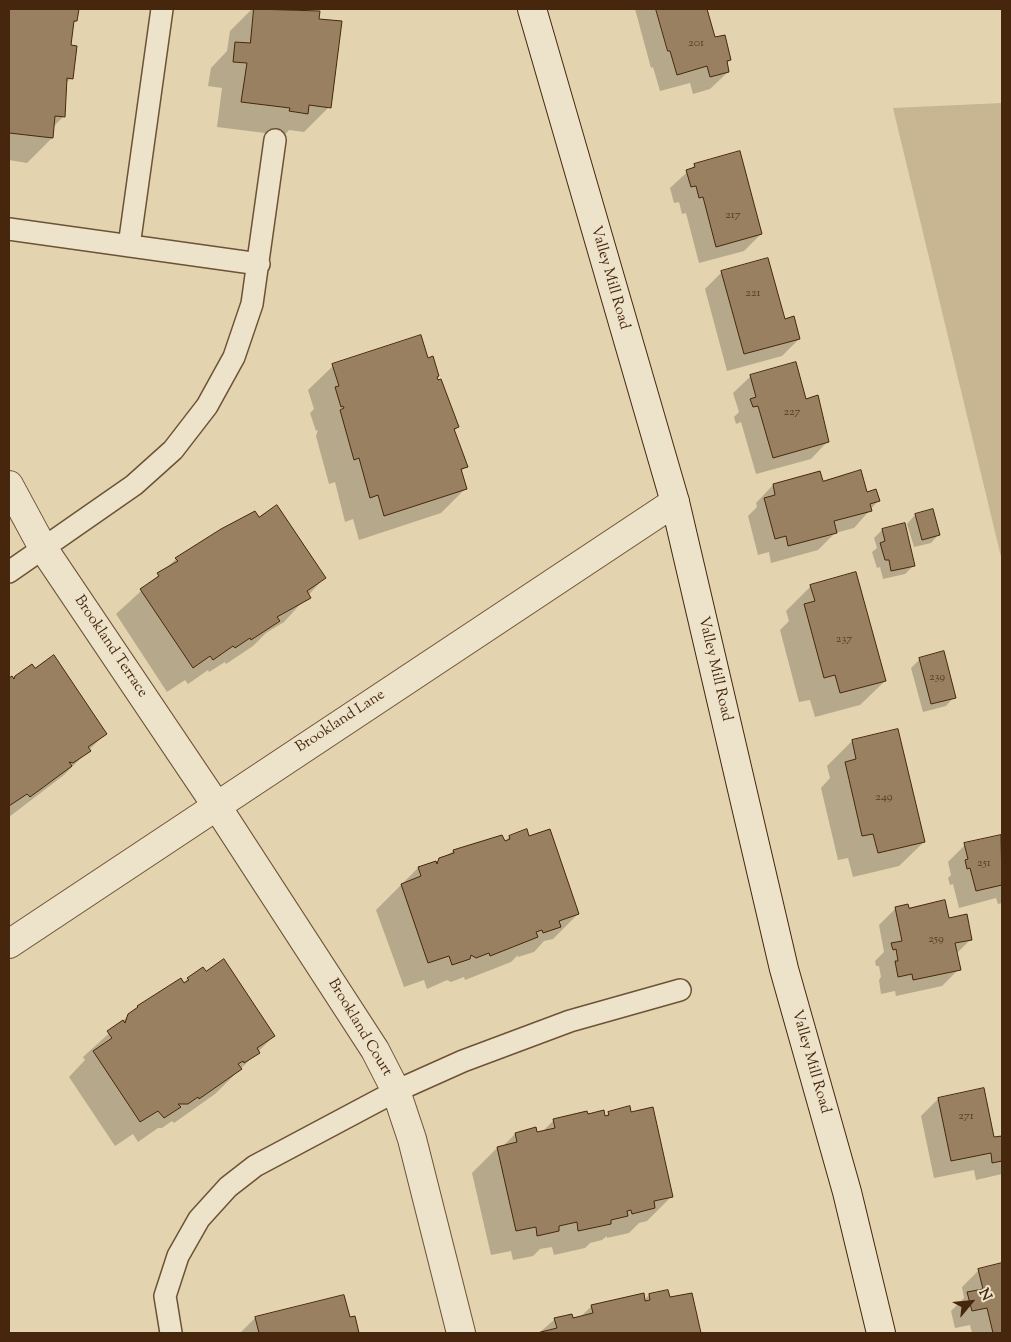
<!DOCTYPE html>
<style>
body{margin:0}
#map{position:relative;width:1011px;height:1342px;overflow:hidden;background:#e3d3ae;font-family:"Sorts Mill Goudy",serif}
canvas{display:block}
.frame{position:absolute;inset:0;border:10px solid #46270e;pointer-events:none}
.north{position:absolute;left:946px;top:1277px;width:50px;height:50px;-webkit-text-stroke:4px #ede2ca;paint-order:stroke;rotate:62deg;font-size:14px;font-weight:700;line-height:20px;text-align:center;color:#46270e}
.north::after{content:'';display:block;margin:auto;width:18px;height:22px;background:#46270e;clip-path:polygon(50% 0,100% 100%,50% 72%,0 100%)}
</style>
<div id="map">
<canvas width="1011" height="1342"></canvas>
<div class="frame"></div>
<div class="north">N</div>
</div>
<script>
const g = document.querySelector('canvas').getContext('2d');
g.lineJoin = 'round';
function paint(path, color) {
  g.fillStyle = color;
  g.fill(path, 'evenodd');
}
function trace(path, color, width, dash) {
  g.strokeStyle = color;
  g.lineWidth = width;
  g.lineCap = dash ? 'butt' : 'round';
  g.setLineDash(dash || []);
  g.stroke(path);
}
function label(font, color, halo, rows, align = 'center') {
  g.font = font + ' "Sorts Mill Goudy",serif';
  g.lineWidth = 4;
  g.setLineDash([]);
  g.textBaseline = 'middle';
  g.strokeStyle = halo;
  g.fillStyle = color;
  for (const [text, x, y, turn = 0] of rows) {
    g.save();
    g.translate(x, y);
    g.rotate((+turn || 0) * Math.PI / 180);
    g.textAlign = isNaN(turn) ? turn : align;
    if (halo) g.strokeText(text, 0, 0);
    g.fillText(text, 0, 0);
    g.restore();
  }
}
const green = new Path2D(`
 M1002 103V561L893 108Z`);
const shadow = new Path2D(`
 M9 9H78L76 21 72 24 70 46 71 78 65 84 64 116 53 127 52 138 27 163 9 160Z
 M252 9 318 12 329 107 304 132 289 130 282 138 265 136V133L217 127 222 88 208 86 211 68 227 51 230 31Z
 M635 9H706L714 39 730 60 726 64 728 72 710 89 693 94 690 83 660 91 653 67 651 68Z
 M695 165 761 234 744 251 699 263 686 213 682 214 679 202 674 203 670 188Z
 M722 272 784 320 799 339 782 356 727 371 705 289Z
 M427 359 458 427 454 431 466 466 461 472 466 488 441 513 359 540 353 519 345 522 335 482 329 484 316 436 318 430 316 431 310 413 314 409 308 390 333 366Z
 M751 376 806 400 828 441 811 459 756 474 741 422 736 424 734 417 739 412 733 393Z
 M819 473 822 483 866 493 878 501 854 528 835 533 818 550 771 563 769 552 758 555 748 516 757 507 756 503 773 485Z
 M932 511 939 534 931 543 914 547 907 524 915 515Z
 M259 519 324 578 284 622 266 633 253 646 226 664 225 662 209 672 208 670 188 684 185 680 167 692 116 614 176 559Z
 M882 530 914 565 905 574 883 579 880 567 877 568 872 552 877 548 874 538Z
 M811 586 885 681 860 705 815 717 810 700 799 702 780 630 789 621 786 611Z
 M920 659 954 697 946 706 923 712 911 668Z
 M15 677 105 734 64 775 9 817V679Z
 M852 741 924 842 899 866 853 877 848 858 838 860 821 788 830 778 827 766Z
 M1000 836 1002 847V903L998 904 996 898 959 908 953 884 950 885 948 878 951 875 948 862 965 845Z
 M502 837 504 842 509 837 578 914 553 939 544 941 534 952 518 957V955L511 962 465 980 464 977 451 982 447 980 427 989 424 980 404 987 376 910 418 868 435 863 453 851Z
 M896 908 948 919 971 939 956 954 959 969 942 986 896 996 895 991 881 994 879 980 881 977 879 966H876L875 961 884 952 879 925Z
 M188 978 274 1036 215 1094 174 1123 172 1121 162 1128H158L138 1142 133 1134 115 1146 69 1077 85 1060 83 1057 138 1007 180 979 183 983Z
 M938 1099 993 1139 1002 1137V1174L976 1180 974 1170 934 1178 921 1116Z
 M586 1113V1116L604 1118 609 1113 672 1196 647 1221 639 1223 629 1233 607 1238V1236L602 1240 590 1243 585 1248 554 1255 552 1247 540 1249 533 1256 513 1260 511 1251 491 1255 472 1173 497 1148 503 1146 515 1134 535 1129 536 1133 542 1132 553 1121Z
 M1002 1265V1333H972L970 1325 955 1328 951 1311 964 1298 962 1287 979 1270Z
 M691 1294 700 1333H539L555 1319 580 1317 592 1306 644 1300 649 1295 669 1299Z
 M255 1318H354L358 1333H240Z`);
const building = new Path2D(`
 M9 9H79L77 21H74L71 45 77 46 73 79 67 78 65 117 55 116 53 138 9 133Z
 M254 9 320 11 319 19 342 21 331 108 309 105 308 114 289 111 290 108 241 102 247 63 233 62 235 42 250 43Z
 M656 9H707L715 37 725 35 731 60 727 61 729 72 710 77 707 66 677 75 670 51H668Z
 M740 151 762 234 716 247 703 197 699 198 696 186 691 187 686 170 695 167 694 164Z
 M768 258 785 319 794 316 800 339 744 354 721 271Z
 M421 335 428 358 433 356 439 376 437 377 438 380 441 379 459 427 454 429 468 467 461 469 467 489 384 516 378 495 370 498 359 458 354 460 340 410 344 408 343 406 341 407 335 387 339 386 332 364Z
 M796 362 806 399 818 395 829 442 773 458 758 406 753 407 750 399 756 397 750 375Z
 M861 470 867 492 876 489 880 501 870 504 872 511 834 521 837 533 788 546 786 536 775 539 764 498 775 495 773 484 820 471 823 481Z
 M277 505 326 578 307 591 311 598 277 617 280 621 251 640 250 638 235 648 233 646 213 660 210 656 193 668 140 589 159 576 157 573 178 561 175 558 221 529 255 511 259 517Z
 M933 509 940 535 922 540 915 514Z
 M905 523 915 566 891 571 889 560H885L880 543 885 541 882 529Z
 M856 572 886 681 840 693 835 675 824 678 804 604 815 601 810 585Z
 M944 651 956 698 931 704 919 658Z
 M54 655 107 734 88 747 91 751 73 763 69 762 72 766 30 797 27 794 9 806V678L12 676 14 679 15 676 32 664 35 668Z
 M898 729 925 842 878 853 873 834 862 836 845 762 856 759 852 740Z
 M527 829 529 836 550 829 579 914 559 921 561 927 543 933 542 930 536 932 538 937 490 956 489 953 476 958 471 955 470 959 452 965 449 956 428 963 401 884 421 876 418 867 436 861 437 864 439 858 454 853 453 850 502 835 505 841 510 839 509 836Z
 M1001 835 1002 885 976 891 970 868 967 869 965 860 968 859 964 843Z
 M945 900 949 918 967 914 972 940 955 943 961 970 913 980 912 974 898 977 895 961H898L896 949 893 950 891 943 902 941 895 907 908 904 909 908Z
 M224 959 275 1036 257 1048 260 1053 244 1063 243 1061 238 1064 242 1069 199 1099 198 1097 188 1104H178L181 1107 164 1118 158 1111 140 1122 93 1051 112 1038 107 1031 123 1020 125 1023 128 1014 138 1007 137 1006 181 978 184 983 189 980 187 978 203 967 206 971Z
 M984 1088 994 1137 1002 1136V1161L992 1163 991 1153 951 1161 938 1098Z
 M630 1106 631 1112 653 1107 673 1197 654 1201 655 1208 632 1214 631 1210 627 1211 628 1216 611 1220V1224L578 1231 577 1222 559 1226V1231L537 1236 536 1227 516 1231 497 1147 517 1142 515 1133 536 1127 537 1132 555 1128 553 1119 587 1111 588 1114 604 1110 605 1116 609 1115 608 1112Z
 M1002 1263V1333H993L987 1308 972 1311 967 1292 983 1289 978 1269Z
 M668 1290 670 1297 692 1293 701 1333H537L557 1328 554 1318 572 1314 573 1318 593 1313 591 1305 644 1293 645 1301 650 1300 649 1294Z
 M344 1295 350 1317 355 1316 359 1333H259L255 1317Z`);
const lane = new Path2D(`
 M9 229 259 264
 M129 246 162 9
 M9 572 134 485 173 450 207 406 234 357 252 304 275 140
 M171 1333 165 1296 178 1256 199 1219 228 1187 255 1166 396 1091 463 1061 570 1021 680 990`);
const street = new Path2D(`
 M9 485 43 548 216 805 375 1050 396 1091 412 1139 461 1333
 M9 944 675 502`);
const secondary = new Path2D(`
 M532 9 675 502 784 969 847 1192 881 1333`);
const numberNames = [
 ["201",696,44],
 ["217",733,216],
 ["221",753,294],
 ["227",792,413],
 ["237",844,640],
 ["239",937,678],
 ["249",884,798],
 ["251",984,864],
 ["259",936,940],
 ["271",966,1117]
];
const streetNames = [
 ["Valley Mill Road",609,278,74],
 ["Brookland Terrace",110,647,56],
 ["Valley Mill Road",714,669,77],
 ["Brookland Lane",341,722,-33],
 ["Brookland Court",359,1028,59],
 ["Valley Mill Road",810,1062,74]
];
paint(green, '#c8b693');
paint(shadow, '#0003');
paint(building, '#988061');
trace(building, '#46270e', 1);
trace(lane, '#6d5236', 24);
trace(street, '#6d5236', 30);
trace(secondary, '#46270e', 30);
trace(lane, '#ede2ca', 21);
trace(street, '#ede2ca', 28);
trace(secondary, '#ede2ca', 28);
label('12px', '#5a3d23', null, numberNames);
label('15px', '#46270e', '#ede2ca', streetNames);
</script>
